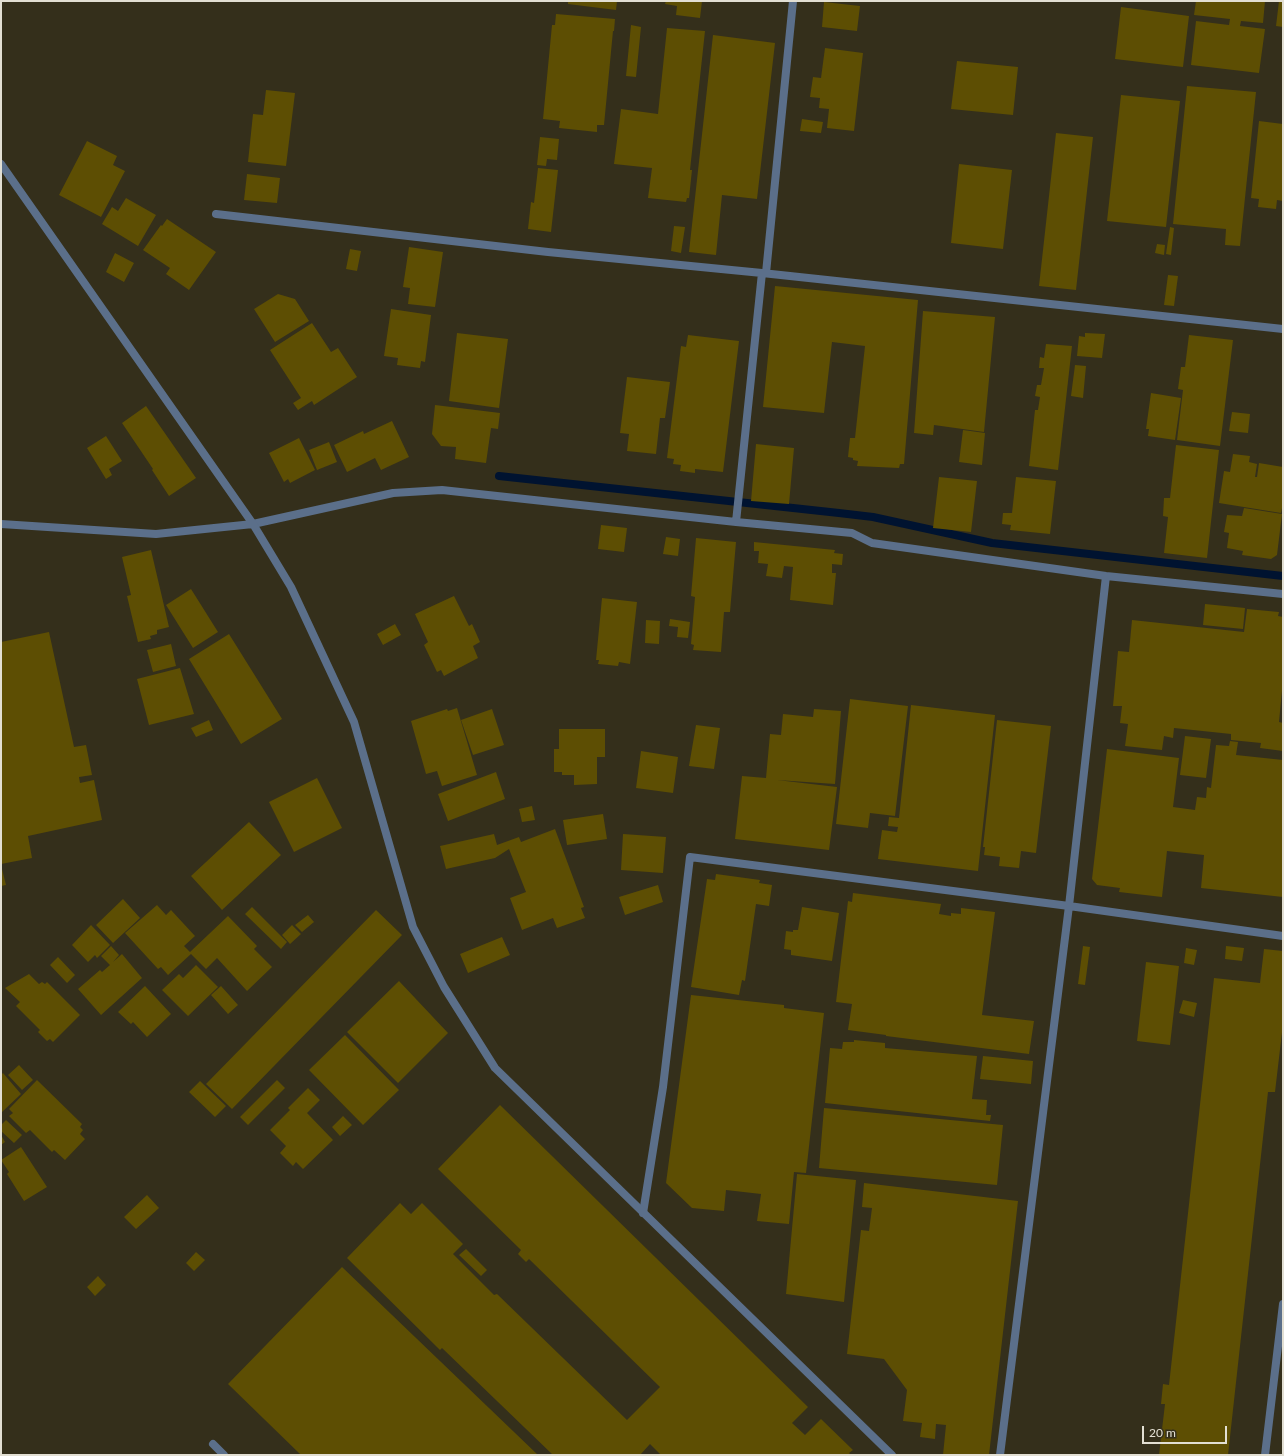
<!DOCTYPE html>
<style>
body{margin:0}
#map{position:relative;width:1284px;height:1456px;overflow:hidden;background:#342f1b;font-family:Lato,sans-serif}
canvas{display:block}
.frame{position:absolute;inset:0;border:2px solid #e2dfd3;pointer-events:none}
.scale{position:absolute;left:1142px;top:1426px;width:85px;height:18px;box-sizing:border-box;border:2px solid #e2dfd3;border-top:0;padding-left:5px;font-size:12px;line-height:14px;white-space:nowrap;color:#e2dfd3;-webkit-text-stroke:3px #342f1b;paint-order:stroke}
</style>
<div id="map">
<canvas width="1284" height="1456"></canvas>
<div class="frame"></div>
<div class="scale">20 m</div>
</div>
<script>
const g = document.querySelector('canvas').getContext('2d');
g.lineJoin = 'round';
function trace(path, color, width, dash) {
  g.strokeStyle = color;
  g.lineWidth = width;
  g.lineCap = dash ? 'butt' : 'round';
  g.setLineDash(dash || []);
  g.stroke(path);
}
function paint(path, color) {
  g.fillStyle = color;
  g.fill(path, 'evenodd');
}
const stream = new Path2D(`
 M499 476 839 513 873 517 992 543 1283 576`);
const building = new Path2D(`
 M568 1H617L616 10 568 4Z
 M666 1H702L700 18 676 15 677 6 665 4Z
 M1196 1H1265L1263 23 1241 21 1240 26 1265 29 1259 73 1191 65 1196 21 1229 25 1230 19 1194 15Z
 M1279 1H1283V27L1276 26Z
 M824 2 860 6 857 31 822 27Z
 M1121 7 1189 16 1183 67 1115 59Z
 M556 14 615 19 614 31H613L604 125H597V132L559 128 560 121 543 119 552 25H555Z
 M631 25 641 27 636 77 626 76Z
 M667 28 705 31 690 170H692L689 198H687L686 202 648 198 652 168 614 164 621 109 658 114Z
 M713 35 775 43 757 199 722 195 716 255 689 252Z
 M825 48 863 53 854 131 827 128 829 109 819 108 820 98 810 97 813 77 821 78Z
 M957 61 1018 67 1013 115 951 109Z
 M1187 86 1256 92 1240 246 1225 245 1226 229 1173 224Z
 M266 90 295 93 286 166 248 162 253 114 263 115Z
 M1121 95 1180 101 1166 227 1107 221Z
 M802 119 823 122 821 133 800 131Z
 M1259 121 1283 124V201L1277 200 1276 209 1258 207 1259 199 1251 198Z
 M1056 133 1093 137 1076 290 1039 286Z
 M540 137 559 139 557 160 547 159 546 166 537 165Z
 M87 141 117 156 113 165 125 171 101 217 59 195Z
 M959 164 1012 170 1003 249 951 243Z
 M538 168 558 170 551 232 528 229 531 202 534 203Z
 M247 174 280 178 277 203 244 200Z
 M126 198 156 215 138 246 102 224 112 207 118 211Z
 M167 219 216 252 189 290 166 274 170 268 143 250 161 225 162 226Z
 M674 226 685 227 681 253 671 251Z
 M1170 227 1174 228 1171 255 1166 254Z
 M1157 244 1165 245 1164 255 1155 253Z
 M409 247 443 252 435 307 408 304 410 288 403 287Z
 M350 249 361 251 357 271 346 269Z
 M115 253 134 263 124 282 106 272Z
 M1168 275 1178 276 1174 306 1164 305Z
 M775 286 918 300 904 464H900L899 468 857 466 858 461 853 460V458L848 457 850 438H855L865 346 832 342 824 413 763 407Z
 M278 294 295 299 309 321 275 342 254 309Z
 M391 309 431 315 425 362 421 361 420 368 397 365 398 358 384 356Z
 M923 311 995 317 984 432 934 425 933 435 914 433Z
 M312 323 331 352 338 348 357 377 314 405 312 401 298 410 293 403 301 398 270 350Z
 M457 333 508 339 499 408 449 401Z
 M1085 333 1105 334 1102 358 1077 356 1079 336 1085 337Z
 M688 335 739 341 723 472 695 469V473L680 471 681 465 673 464 674 459 667 458 681 346 686 347Z
 M1189 335 1233 340 1220 446 1177 440 1183 390 1178 389 1181 367H1185Z
 M1046 344 1072 346 1058 470 1029 466 1035 410H1038L1040 397 1035 396 1037 385H1041L1044 368H1039L1040 357 1044 358Z
 M1075 365 1086 366 1083 398 1071 396Z
 M627 377 670 382 665 418H660L656 454 627 451 629 434 620 433Z
 M1151 393 1181 398 1175 440 1148 436 1149 429H1146Z
 M435 405 500 413 498 429 491 428 486 463 455 459 456 447 441 446 432 434Z
 M146 406 196 478 169 496 152 470 153 469 122 423Z
 M1232 412 1250 414 1248 433 1229 431Z
 M392 421 409 457 381 470 375 458 347 472 334 445 363 431 364 434Z
 M963 430 985 433 982 465 959 462Z
 M106 436 122 461 109 469 112 475 106 479 87 448Z
 M299 438 315 470 290 483 288 479 284 482 269 453Z
 M329 442 337 462 317 470 309 450Z
 M756 444 794 448 789 504 751 501Z
 M1176 445 1219 450 1207 558 1164 553 1168 517 1163 516 1164 498H1170Z
 M1233 454 1250 456 1249 462 1257 464 1255 477H1257L1259 463 1283 467V503L1281 513 1219 503 1224 471 1230 472Z
 M939 477 977 481 971 532 933 528Z
 M1016 477 1056 481 1050 534 1010 530 1011 525 1002 524 1003 513H1012Z
 M1244 508 1282 514 1277 555 1271 559 1242 555 1243 551 1227 548 1229 533 1224 532 1227 515 1242 516Z
 M601 525 627 528 624 552 598 549Z
 M666 537 680 539 678 556 663 554Z
 M696 538 736 542 730 612H724L721 652 693 650 694 645 691 644 695 597 691 596Z
 M754 542 835 550 834 553 843 554 842 565 832 564V573H836L833 605 790 600 793 567 784 566 782 578 766 576 768 564 758 563 759 551H754Z
 M151 550 169 627 157 630V634L150 636 151 639 138 642 127 596 131 595 122 557Z
 M191 589 218 632 193 648 166 605Z
 M454 596 469 626 472 624 480 642 473 646 478 658 444 676 441 670 437 672 424 645 428 642 415 614Z
 M602 598 637 602 630 664 619 662 618 666 598 664 599 660H596Z
 M1205 604 1245 608 1243 629 1203 625Z
 M1247 609 1279 612 1278 616 1283 617V680L1279 722 1283 723V751L1260 748 1261 743 1231 740V734L1174 728 1173 738 1164 736 1162 750 1125 746 1128 724 1120 723 1122 706H1113L1118 651 1129 652 1132 620 1244 632Z
 M670 619 690 622 688 638 677 637 678 627 669 626Z
 M646 620 660 621 659 644 645 643Z
 M395 624 401 635 383 645 377 634Z
 M49 632 74 747 86 745 92 775 79 777 80 783 94 780 102 820 28 836 32 858 1 864V642Z
 M229 634 282 719 241 744 189 659Z
 M171 644 176 666 153 672 147 650Z
 M180 668 194 714 149 725 137 679Z
 M850 699 908 706 895 816 870 813 868 828 836 824Z
 M911 705 995 715 978 871 878 859 882 830 897 832 898 827 888 826 889 817 899 818Z
 M457 708 477 775 442 786 437 771 426 774 411 721 447 709 448 711Z
 M492 709 504 745 473 755 461 720Z
 M814 709 841 711 835 784 777 780 837 787 829 850 735 839 742 776 766 778 770 734 781 735 783 714 813 717Z
 M209 720 213 730 196 737 191 728Z
 M997 720 1051 726 1036 853 1021 851 1019 868 999 866 1000 857 984 855 985 847H983Z
 M696 725 720 728 714 769 689 766Z
 M559 729H605V757H597V784L574 785V775H562V772H554V749H559Z
 M1185 736 1211 739 1206 778 1180 775Z
 M1230 741 1238 742 1236 755 1283 760V897L1201 888 1204 855 1167 851 1162 897 1119 892 1120 888 1097 885 1092 879 1107 749 1179 758 1173 807 1195 810 1197 797 1206 798 1207 787 1211 788 1216 745 1229 746Z
 M641 751 678 757 673 793 636 788Z
 M496 772 505 799 448 821 438 794Z
 M317 778 342 828 294 852 269 802Z
 M532 806 535 820 522 822 519 809Z
 M603 814 607 839 567 845 563 820Z
 M249 822 281 855 222 910 191 876Z
 M555 829 584 907 581 908 585 918 557 928 553 918 522 930 510 898 526 892 509 849 495 858 446 869 440 846 494 834 497 845 519 837 521 842Z
 M623 834 666 837 663 873 621 870Z
 M1 865 6 885 1 886Z
 M716 874 760 880 759 883 772 885 769 906 756 904 745 981 742 980 739 995 691 987 707 879 715 880Z
 M658 885 663 902 625 915 619 897Z
 M853 893 941 904 939 914 951 916V913L961 914V908L995 912 982 1015 1034 1021 1029 1054 886 1036V1035L848 1030 852 1004 836 1002 848 901 852 902Z
 M123 899 140 918 113 943 96 925Z
 M157 905 166 915 171 910 195 936 184 946 190 952 228 916 257 946 254 949 272 967 247 991 217 958 206 969 191 954 168 975 161 967 158 969 125 933Z
 M252 907 287 942 281 949 245 914Z
 M802 907 839 913 832 961 791 955V950L784 949 786 931 793 932V930H798Z
 M376 910 402 935 232 1109 206 1084Z
 M308 915 314 922 302 932 295 925Z
 M91 925 110 945 97 958 95 955 88 962 72 945Z
 M292 925 301 934 290 944 282 935Z
 M502 937 510 955 468 973 460 954Z
 M111 946 119 955 113 962 122 954 142 978 101 1015 78 989 100 970 102 972 110 965 101 956Z
 M1083 946 1090 947 1085 985 1078 984Z
 M1226 946 1244 948 1242 961 1225 959Z
 M1186 948 1197 950 1194 965 1184 963Z
 M1264 949 1283 951V1024L1275 1092H1268L1228 1455H1159L1165 1404H1161L1163 1384 1169 1385 1214 978 1260 983Z
 M58 957 75 975 67 983 50 965Z
 M1146 962 1179 966 1170 1045 1137 1041Z
 M196 965 218 987 188 1016 162 990 179 974 183 978Z
 M29 974 39 984 42 982 45 984 47 982 80 1015 53 1042 50 1039 47 1041 38 1032 40 1030 16 1006 20 1002 5 988Z
 M399 981 448 1033 398 1083 347 1032Z
 M145 986 171 1014 147 1037 133 1022 131 1024 118 1012Z
 M221 986 238 1005 228 1014 211 995Z
 M691 995 784 1005V1008L824 1013 806 1173 794 1172 789 1224 757 1221 761 1194 726 1190 724 1211 692 1208 666 1183Z
 M1183 1000 1197 1003 1194 1017 1179 1013Z
 M345 1035 399 1090 363 1125 309 1070Z
 M854 1040 885 1043V1048L977 1056 972 1099 987 1100 986 1115H991L990 1121 825 1103 830 1048 842 1049 843 1042H854Z
 M983 1056 1033 1061 1031 1084 980 1079Z
 M19 1065 33 1080 22 1090 8 1075Z
 M3 1073 21 1094 1 1113V1075Z
 M37 1080 82 1124 80 1127 83 1130 80 1134 85 1139 65 1160 54 1150 52 1152 30 1130 26 1133 9 1116 13 1113 9 1109Z
 M277 1080 285 1088 248 1125 240 1117Z
 M200 1081 226 1106 215 1117 189 1092Z
 M308 1088 320 1100 307 1113 333 1140 303 1169 296 1162 293 1166 280 1153 286 1146 270 1130 290 1110 288 1108Z
 M500 1105 808 1407 792 1423 805 1435 821 1419 853 1450 849 1453 851 1455H661L650 1444 640 1455H553L442 1348 440 1350 347 1258 400 1203 411 1214 422 1203 463 1244 453 1254 494 1295 497 1294 627 1420 660 1387 529 1259 526 1262 518 1254 521 1250 438 1169Z
 M824 1108 1003 1125 997 1185 819 1168Z
 M343 1116 352 1125 340 1136 332 1127Z
 M6 1120 22 1135 14 1143 1 1131V1125Z
 M1 1135 5 1142 1 1145Z
 M21 1147 47 1187 24 1201 7 1174 9 1172 1 1160Z
 M797 1174 856 1180 844 1302 786 1294Z
 M864 1183 1018 1201 989 1455H943L946 1425 936 1424 935 1439 920 1437 922 1423 903 1421 907 1390 884 1359 847 1354 861 1230 869 1231 872 1208 862 1207Z
 M147 1195 159 1208 136 1229 124 1217Z
 M466 1249 487 1270 481 1276 459 1255Z
 M196 1252 205 1260 194 1271 186 1263Z
 M342 1267 538 1455H301L228 1384Z
 M98 1276 106 1285 95 1296 87 1287Z`);
const minor = new Path2D(`
 M216 214 548 252 762 273 1283 329
 M766 273 793 1
 M736 522 762 273
 M253 524 393 493 442 490 736 522 852 533 872 543 1106 576 1283 594
 M643 1213 663 1087 690 857 1069 906 1283 936
 M213 1444 224 1455
 M1000 1455 1069 906 1106 576
 M1265 1455 1283 1304`);
const tertiary = new Path2D(`
 M1 164 253 524 291 587 354 722 413 927 444 987 495 1068 892 1455
 M1 524 156 534 253 524`);
trace(stream, '#001330', 8);
paint(building, '#5d4e03');
trace(minor, '#5b6f8a', 8);
trace(tertiary, '#5b6f8a', 8);
</script>
